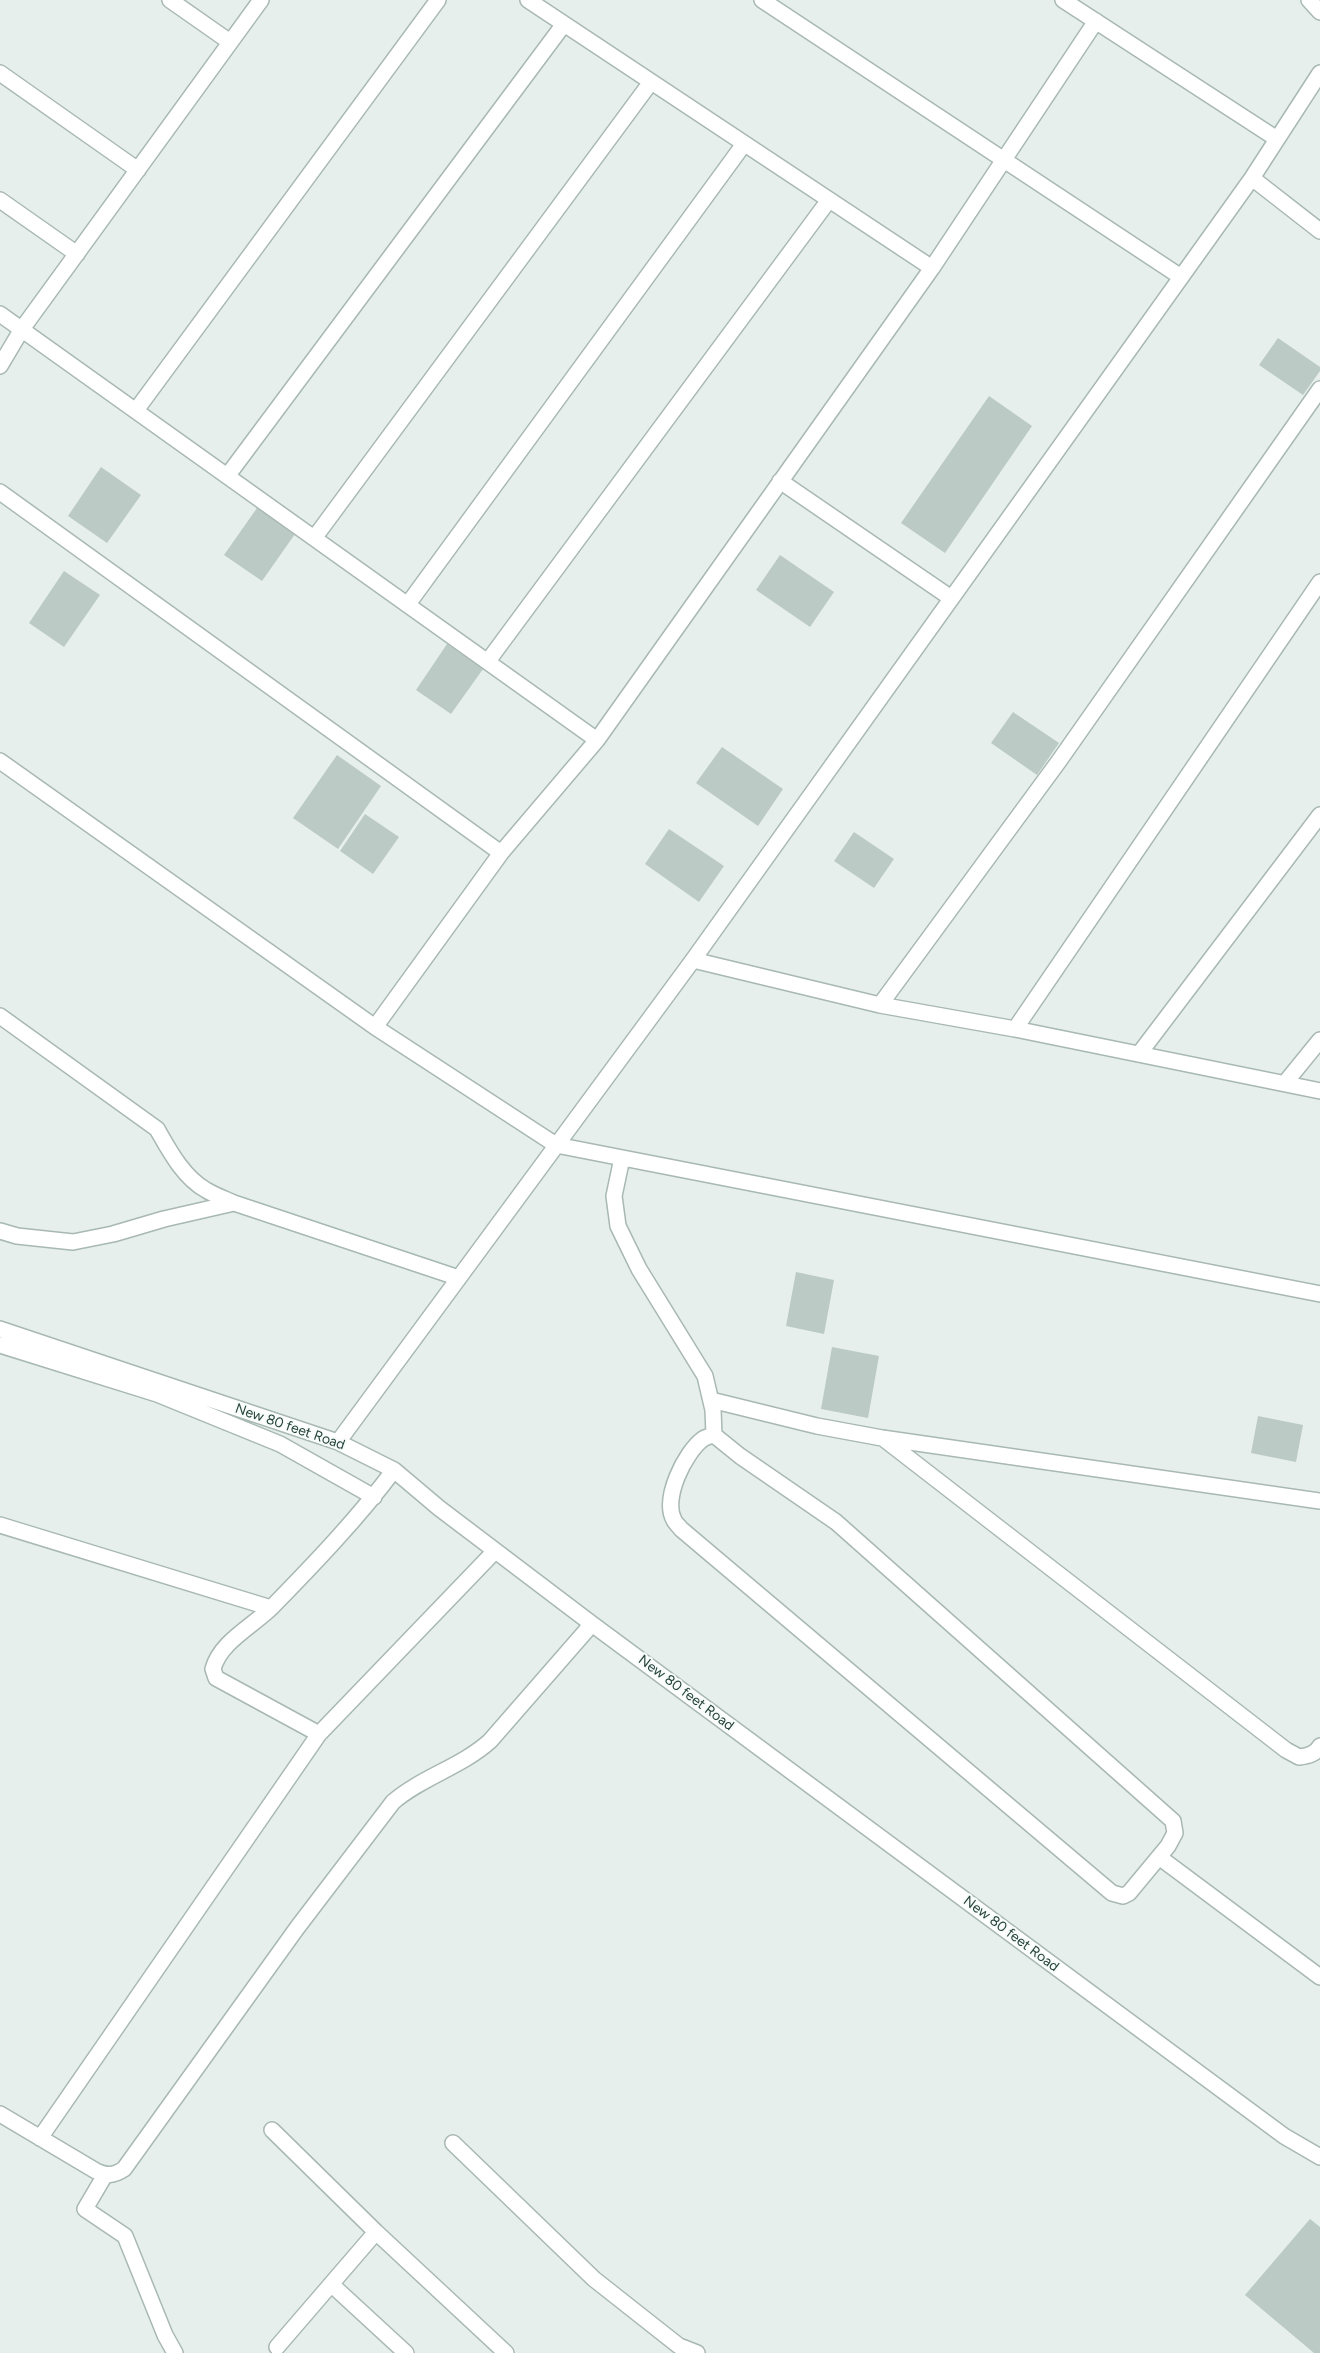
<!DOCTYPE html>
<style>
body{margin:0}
canvas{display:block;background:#e6efeb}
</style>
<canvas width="1320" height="2353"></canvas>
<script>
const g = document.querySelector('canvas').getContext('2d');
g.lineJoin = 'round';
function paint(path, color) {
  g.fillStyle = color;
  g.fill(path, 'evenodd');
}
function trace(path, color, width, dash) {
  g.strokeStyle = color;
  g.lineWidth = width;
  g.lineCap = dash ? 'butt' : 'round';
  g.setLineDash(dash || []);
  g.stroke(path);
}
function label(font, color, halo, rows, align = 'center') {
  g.font = font + ' Figtree,sans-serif';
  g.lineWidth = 4;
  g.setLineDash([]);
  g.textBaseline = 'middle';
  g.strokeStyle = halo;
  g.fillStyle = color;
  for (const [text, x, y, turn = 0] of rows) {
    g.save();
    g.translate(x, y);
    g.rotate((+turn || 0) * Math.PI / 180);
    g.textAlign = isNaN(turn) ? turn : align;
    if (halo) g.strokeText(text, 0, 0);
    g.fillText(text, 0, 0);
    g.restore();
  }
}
const building = new Path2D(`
 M1278 338 1320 367V371L1303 395 1259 365Z
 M989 396 1032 426 945 553 901 523Z
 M101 467 141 495 107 543 68 516Z
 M257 508 295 534 262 581 224 555Z
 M780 555 834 592 810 627 756 590Z
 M64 571 100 595 64 647 29 623Z
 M447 644 483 669 451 714 416 690Z
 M1013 712 1059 743 1037 775 991 743Z
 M722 747 783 789 758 826 696 783Z
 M337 755 381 786 338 849 293 818Z
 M365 814 399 837 373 874 340 851Z
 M669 829 724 866 699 902 645 864Z
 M854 832 894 859 874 888 834 861Z
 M796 1272 834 1280 824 1334 786 1326Z
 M832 1347 879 1356 868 1418 821 1409Z
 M1258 1416 1303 1425 1296 1462 1251 1453Z
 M1310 2219 1320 2227V2353H1314L1245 2295Z`);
const minor = new Path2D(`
 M170 0 230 42
 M528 0 932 268
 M762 0 1181 277
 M1063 0 1277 139
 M1309 0 1320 12
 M0 73 138 170
 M1252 178 1320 231
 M0 200 77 254
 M0 314 597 740
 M0 366 22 329 261 0
 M137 409 438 0
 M228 475 564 24
 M780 481 951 598
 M0 492 501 853
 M315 537 651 82
 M408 604 744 144
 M488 661 829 200
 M0 761 375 1027 556 1145 1320 1294
 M693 960 880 1005 1015 1029 1320 1091
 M880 1005 1059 761 1320 389
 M0 1016 157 1129C169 1150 183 1177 206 1190 214 1195 225 1199 234 1203L459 1278
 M375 1027 501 853 597 740 932 268 1096 21
 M1015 1029 1320 582
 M1139 1054 1320 815
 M1285 1083 1320 1040
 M622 1158 614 1196 618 1226 639 1269 705 1376 713 1410 714 1435 740 1456 836 1522 1173 1821 1175 1833 1168 1846 1129 1893 1123 1896 1112 1893 681 1529C679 1526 675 1523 674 1520 662 1499 685 1452 703 1439 706 1437 710 1436 714 1435
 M0 1231 17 1236 73 1242 113 1234 164 1219 234 1203
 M0 1329 338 1442 394 1470 439 1508 592 1624 1284 2136 1320 2157
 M0 1345 157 1394 280 1444 374 1497
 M711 1400 817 1426 882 1438 1320 1501
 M884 1439 1286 1750 1299 1757C1308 1756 1316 1754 1320 1746
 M338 1442 693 960 1252 178 1320 73
 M0 1525 271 1608
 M319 1734 216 1678 213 1669C220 1642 253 1626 272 1607 315 1563 358 1518 394 1470
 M1159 1857 1320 1977
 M0 2114 96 2171C107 2176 113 2176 124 2169L297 1928 393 1802C422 1777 461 1767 490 1741L592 1624
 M272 2130 376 2232 506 2353
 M40 2138 319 1734 495 1551
 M453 2143 594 2279 679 2346 697 2353
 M105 2175 85 2209 125 2236 165 2335 175 2353
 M331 2284 406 2353
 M277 2347 376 2232`);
const streetNames = [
 ["New 80 feet Road",290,1427,19],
 ["New 80 feet Road",686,1693,37],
 ["New 80 feet Road",1011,1934,37]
];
paint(building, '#bbcac4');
trace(minor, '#a8b8b2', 18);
trace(minor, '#fff', 15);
label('14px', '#24423a', '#f7fbf9', streetNames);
</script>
